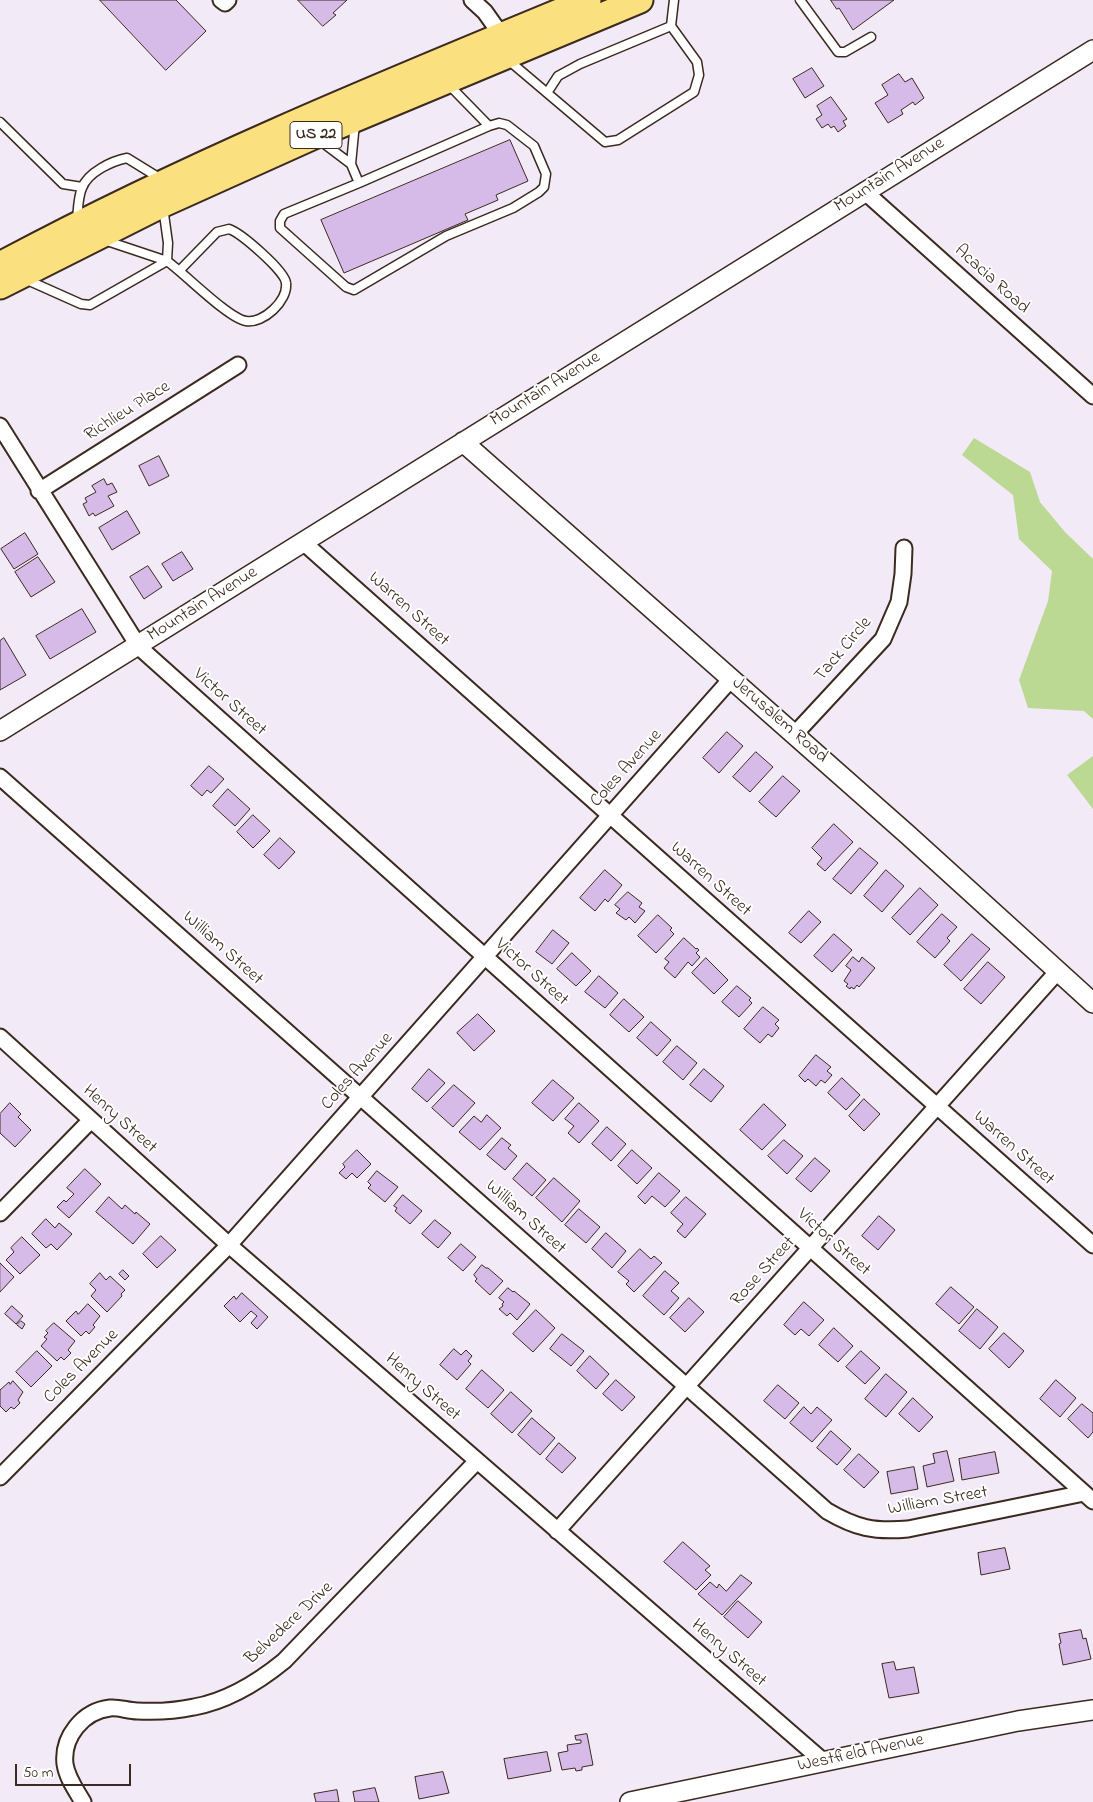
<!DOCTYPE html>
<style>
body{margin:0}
#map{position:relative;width:1093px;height:1802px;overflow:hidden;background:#f3eaf8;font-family:"Indie Flower",sans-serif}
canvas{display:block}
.scale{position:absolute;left:15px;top:1764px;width:116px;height:22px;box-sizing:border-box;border:2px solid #3b2a1e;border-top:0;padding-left:6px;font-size:15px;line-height:18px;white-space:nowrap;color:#3b2a1e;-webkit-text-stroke:4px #fff;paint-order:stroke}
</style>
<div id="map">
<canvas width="1093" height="1802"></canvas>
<div class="scale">50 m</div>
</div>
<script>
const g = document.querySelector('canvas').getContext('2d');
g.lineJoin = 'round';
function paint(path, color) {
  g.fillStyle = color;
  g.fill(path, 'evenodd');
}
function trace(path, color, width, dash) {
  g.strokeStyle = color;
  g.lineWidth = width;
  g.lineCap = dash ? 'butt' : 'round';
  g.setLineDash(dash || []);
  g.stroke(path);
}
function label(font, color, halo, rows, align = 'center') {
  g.font = font + ' "Indie Flower",sans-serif';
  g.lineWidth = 4;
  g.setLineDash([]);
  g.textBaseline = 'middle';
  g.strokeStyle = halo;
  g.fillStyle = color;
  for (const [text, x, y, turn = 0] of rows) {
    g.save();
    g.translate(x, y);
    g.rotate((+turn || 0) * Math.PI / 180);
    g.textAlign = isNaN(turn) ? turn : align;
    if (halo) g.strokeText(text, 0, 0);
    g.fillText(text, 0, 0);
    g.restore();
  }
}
const green = new Path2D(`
 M974 438 1030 472 1040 502 1065 532 1093 559V719L1084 711 1028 708 1019 680 1048 601 1052 571 1019 539 1013 495 962 455Z
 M1093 756V809L1067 775Z`);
const building = new Path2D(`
 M100 0H176L206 31 166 70Z
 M298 0H347L333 13 336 15 323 26Z
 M831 0H894L853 30 839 8 837 9Z
 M812 68 824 86 805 98 793 79Z
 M899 74 905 82 912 78 924 98 915 105 913 102 901 110 903 114 888 123 875 103 888 95 882 85Z
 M831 97 847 119 843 121 846 126 838 132 834 126 831 128 828 124 822 128 816 119 822 115 817 106Z
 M510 140 528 181 496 195 498 200 465 214 468 220 344 273 321 220Z
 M159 456 169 476 149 486 139 466Z
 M104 479 107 485 112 483 117 492 108 496 114 506 95 516 93 513 89 516 83 504 87 502 85 498 96 492 92 486Z
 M127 511 140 533 112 550 99 528Z
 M25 533 38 554 14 569 1 549Z
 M182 552 193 569 173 581 162 564Z
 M38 557 55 582 31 597 15 572Z
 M148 566 162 587 144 599 130 577Z
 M82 609 96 632 50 659 36 636Z
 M4 638 26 675 0 690V641Z
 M727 732 743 746 719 773 703 758Z
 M756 752 773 767 750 792 733 777Z
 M209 766 224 779 211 793 207 790 202 796 191 786Z
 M783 776 800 791 776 817 759 802Z
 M228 789 250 809 235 826 213 806Z
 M253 815 270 831 253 848 237 832Z
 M834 824 853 842 825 871 817 864 822 858 812 848Z
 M280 838 295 852 279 869 264 855Z
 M860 848 878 863 851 894 833 879Z
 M605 870 622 885 608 902 605 899 595 911 580 898Z
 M886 870 904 886 882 912 864 896Z
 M920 888 938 905 910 935 892 918Z
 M628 892 642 903 639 907 645 911 635 923 629 917 626 920 616 913 620 909 615 905Z
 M809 911 821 922 801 943 789 933Z
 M942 914 957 927 947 938 950 941 935 958 917 942Z
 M658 915 672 928 670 930 674 934 656 953 638 936Z
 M553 930 569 943 552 964 536 952Z
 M834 934 852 950 832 972 814 956Z
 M972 934 990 949 961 981 944 965Z
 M684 938 696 949 697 948 699 950 696 953 700 957 692 966 688 962 675 978 664 968 669 962 665 959Z
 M572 953 591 971 576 986 557 969Z
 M853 957 859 962 862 957 875 968 859 987 857 985 854 989 851 987 850 989 846 986 848 984 844 981 851 970 846 966Z
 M706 958 728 980 714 994 692 973Z
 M988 962 1005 977 981 1004 964 989Z
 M599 976 618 993 605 1008 585 992Z
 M737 986 751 998 749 1000 752 1003 739 1017 722 1002Z
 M624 999 644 1017 629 1032 610 1015Z
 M763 1007 779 1020 775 1024 779 1028 772 1037 768 1034 760 1043 744 1029Z
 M478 1014 495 1031 474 1051 457 1033Z
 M651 1022 671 1040 657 1056 637 1038Z
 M677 1046 697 1063 683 1080 663 1062Z
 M816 1055 831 1067 827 1071 832 1075 825 1083 821 1080 816 1086 808 1079 805 1082 799 1076Z
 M429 1069 445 1083 427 1102 412 1089Z
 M704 1069 724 1086 711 1102 690 1085Z
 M842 1078 860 1095 846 1110 828 1093Z
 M553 1080 574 1098 553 1121 532 1103Z
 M454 1085 475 1103 453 1127 432 1108Z
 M864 1099 880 1114 864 1131 849 1116Z
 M10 1103 21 1114 18 1117 31 1130 15 1147 0 1133V1114Z
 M579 1103 599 1121 579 1143 568 1133 574 1126 565 1119Z
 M764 1104 786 1125 762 1150 740 1130Z
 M487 1115 501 1128 480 1150 459 1132 474 1116 481 1122Z
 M607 1127 626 1144 611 1161 592 1144Z
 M502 1138 511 1145 508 1148 517 1156 505 1170 487 1155Z
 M784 1140 803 1156 787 1174 768 1156Z
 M357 1150 371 1164 357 1178 352 1173 346 1179 339 1173 345 1167 343 1164Z
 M632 1150 652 1168 637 1184 618 1166Z
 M815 1158 830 1171 811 1192 796 1179Z
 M527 1163 546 1180 532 1196 513 1179Z
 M85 1169 101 1184 69 1218 57 1207 64 1200 66 1202 74 1194 67 1188Z
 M377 1171 398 1187 385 1202 368 1188 371 1185 368 1182Z
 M659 1173 680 1191 665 1207 652 1196 645 1204 638 1197Z
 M554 1178 580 1201 562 1222 536 1198Z
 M403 1195 422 1211 410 1224 395 1211 397 1208 394 1206Z
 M109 1197 122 1209 125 1205 135 1214 136 1212 150 1224 133 1244 96 1212Z
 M686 1197 706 1214 685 1238 677 1231 683 1224 671 1213Z
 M579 1209 600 1227 586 1243 565 1225Z
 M879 1216 895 1230 878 1250 862 1236Z
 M46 1219 55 1228 59 1223 72 1234 57 1250 51 1244 46 1248 32 1234Z
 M435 1220 451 1233 438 1248 422 1234Z
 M606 1233 626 1251 612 1268 592 1249Z
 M161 1236 176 1250 157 1268 143 1254Z
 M22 1237 40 1255 20 1274 6 1260 14 1252 11 1248Z
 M461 1244 476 1257 463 1271 448 1258Z
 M640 1249 651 1259 654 1256 662 1263 634 1292 626 1284 629 1281 618 1272Z
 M0 1263 14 1277 0 1292Z
 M482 1265 486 1268H488L503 1281 490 1295 475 1281 477 1279 474 1275Z
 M123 1270 129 1276 125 1280 119 1274Z
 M665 1271 679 1283 671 1291 679 1298 664 1315 643 1296Z
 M100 1273 106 1280 110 1276 125 1290 121 1294 122 1296 107 1312 91 1296 96 1290 90 1284Z
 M951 1287 974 1307 959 1324 936 1304Z
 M508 1288 513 1292 514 1291 530 1304 517 1320 510 1313 507 1316 499 1309 503 1306 502 1304 504 1302 499 1298Z
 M242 1293 268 1317 257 1329 251 1323 257 1316 251 1311 240 1322 224 1306 234 1296 236 1299Z
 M689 1298 704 1312 685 1332 670 1318Z
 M804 1302 824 1320 809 1336 801 1329 795 1335 784 1325Z
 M88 1304 100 1316 93 1325 95 1327 89 1334 86 1331 81 1336 66 1321 76 1311 78 1314Z
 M12 1306 23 1316 16 1324 5 1314Z
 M977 1309 998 1327 980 1349 959 1331Z
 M536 1310 555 1328 533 1352 513 1334Z
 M21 1321 25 1324 22 1329 17 1325Z
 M54 1323 75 1341 68 1350 71 1353 64 1360 61 1357 57 1361 41 1346 47 1339 44 1337 48 1333 46 1331Z
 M834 1328 853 1346 838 1362 819 1345Z
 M1004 1333 1024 1351 1009 1368 989 1349Z
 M562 1334 584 1351 571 1366 550 1349Z
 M454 1349 461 1355 466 1350 472 1356 468 1361 471 1364 457 1380 440 1365Z
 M37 1351 52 1366 31 1387 16 1372Z
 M861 1351 880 1368 865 1384 846 1367Z
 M590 1356 609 1374 596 1389 577 1371Z
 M482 1370 504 1390 488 1408 466 1389Z
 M886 1374 907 1392 886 1417 865 1399Z
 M616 1380 635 1397 622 1411 603 1394Z
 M1056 1380 1076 1398 1060 1417 1040 1399Z
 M13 1381 23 1392 18 1400 20 1403 14 1409 11 1407 6 1412 0 1406V1390L9 1382 10 1384Z
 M778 1385 799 1403 785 1419 764 1401Z
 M511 1392 532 1411 512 1433 491 1414Z
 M913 1398 933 1417 919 1432 899 1414Z
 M1082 1404 1093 1413V1432L1088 1438 1068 1419Z
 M804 1407 811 1414 817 1407 832 1420 812 1442 790 1423Z
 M532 1418 555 1438 540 1455 518 1435Z
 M831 1431 851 1449 837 1465 817 1448Z
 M559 1443 576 1458 562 1473 546 1459Z
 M947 1451 954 1481 927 1487 923 1466 935 1463 933 1454Z
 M995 1452 999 1473 962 1480 959 1459Z
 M859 1454 879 1472 864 1488 844 1470Z
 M914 1467 918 1489 891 1494 887 1472Z
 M683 1542 710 1566 705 1570 711 1575 696 1590 664 1562Z
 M1005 1548 1010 1569 981 1575 978 1553Z
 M741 1575 752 1583 722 1615 698 1594 710 1582 717 1588 719 1584 726 1591Z
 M738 1601 762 1622 748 1638 724 1617Z
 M1081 1630 1083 1639 1086 1638 1091 1659 1063 1665 1059 1644 1061 1643 1059 1634Z
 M894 1662 896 1670 914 1667 919 1693 889 1698 882 1664Z
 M587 1734 593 1765 582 1767V1770L576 1771 575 1768 562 1770 558 1753 568 1751 567 1745 581 1743V1740H576L575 1736Z
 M547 1752 551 1771 508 1779 504 1759Z
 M443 1772 449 1793 419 1799 415 1777Z
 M375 1788 379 1802H355L353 1792Z
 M337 1790 339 1802H316L314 1794Z`);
const service = new Path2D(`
 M800 0 838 52H845L871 37
 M507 59 605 142 618 140 694 92 699 75 697 62 671 26 674 0
 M547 93 558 76 580 64 671 26
 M0 122 63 184 82 187
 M318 139 351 164 359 183 284 214 280 221V228L346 287 354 290 446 236 513 208 539 192 544 187 546 174 534 146 507 125 499 123 489 126 448 84
 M351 164 355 123
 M359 183 489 126
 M77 220C78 210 78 197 82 188 88 172 112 161 127 158L161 179
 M104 240 167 261 168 243 163 207
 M25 279 81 304 90 305 167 261C184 273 229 319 246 321 263 324 288 301 286 283 285 271 241 233 229 229L217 232 180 270`);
const minor = new Path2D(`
 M221 0 225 3 228 0
 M472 0 485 12 502 36
 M864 191 1093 396
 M0 426 139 647 1093 1501
 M39 491 238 365
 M303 542 1093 1245
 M794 735 883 639 899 602 903 574 904 548
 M0 777 827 1511C856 1528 874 1532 908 1529L1084 1493
 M0 1037 229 1245 824 1762
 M0 1213 91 1120
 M0 1477 229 1245 731 679
 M557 1531 1058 971
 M83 1802C76 1790 67 1778 65 1764 62 1737 83 1711 110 1708 119 1707 128 1711 137 1711 156 1712 175 1711 194 1707 228 1701 257 1683 284 1661L477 1461`);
const tertiary = new Path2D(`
 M463 442 908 835 1093 1003
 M0 731 1093 50
 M630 1802 1018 1721 1093 1710`);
const trunk = new Path2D(`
 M0 265C190 163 389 82 588 0
 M0 286 163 204 314 136 640 0`);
const shields = [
 [316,135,52]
];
const shieldNames = [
 ["US 22",316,135]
];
const streetNames = [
 ["Mountain Avenue",890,176,-32],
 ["Acacia Road",991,280,42],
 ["Mountain Avenue",546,390,-32],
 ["Richlieu Place",128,412,-32],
 ["Mountain Avenue",203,605,-32],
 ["Warren Street",408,610,42],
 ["Tack Circle",844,650,-50],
 ["Victor Street",229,703,42],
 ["Jerusalem Road",779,721,41],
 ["Coles Avenue",627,769,-48],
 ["Warren Street",710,880,42],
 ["William Street",222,949,42],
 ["Victor Street",531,973,42],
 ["Coles Avenue",358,1072,-48],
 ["Henry Street",119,1120,42],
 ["Warren Street",1013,1149,42],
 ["William Street",525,1218,42],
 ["Victor Street",833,1243,42],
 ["Rose Street",764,1272,-48],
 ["Coles Avenue",82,1367,-45],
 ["Henry Street",422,1388,41],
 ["William Street",938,1502,-10],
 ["Belvedere Drive",290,1624,-43],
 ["Henry Street",728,1654,41],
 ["Westfield Avenue",861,1754,-12]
];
paint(green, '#bbd992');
paint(building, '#d6bae8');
trace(building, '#3b2a1e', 1);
trace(service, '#3b2a1e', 11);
trace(minor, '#3b2a1e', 19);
trace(tertiary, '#3b2a1e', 22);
trace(trunk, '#3b2a1e', 29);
trace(service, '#fff', 8);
trace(minor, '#fff', 15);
trace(tertiary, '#fff', 19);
trace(trunk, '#fbe080', 25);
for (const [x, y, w] of shields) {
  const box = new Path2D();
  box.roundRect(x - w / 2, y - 13.5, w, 27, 4);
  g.fillStyle = '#fff';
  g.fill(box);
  trace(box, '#3b2a1e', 1);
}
label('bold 16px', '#3b2a1e', null, shieldNames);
label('18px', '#3b2a1e', '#fff', streetNames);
</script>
